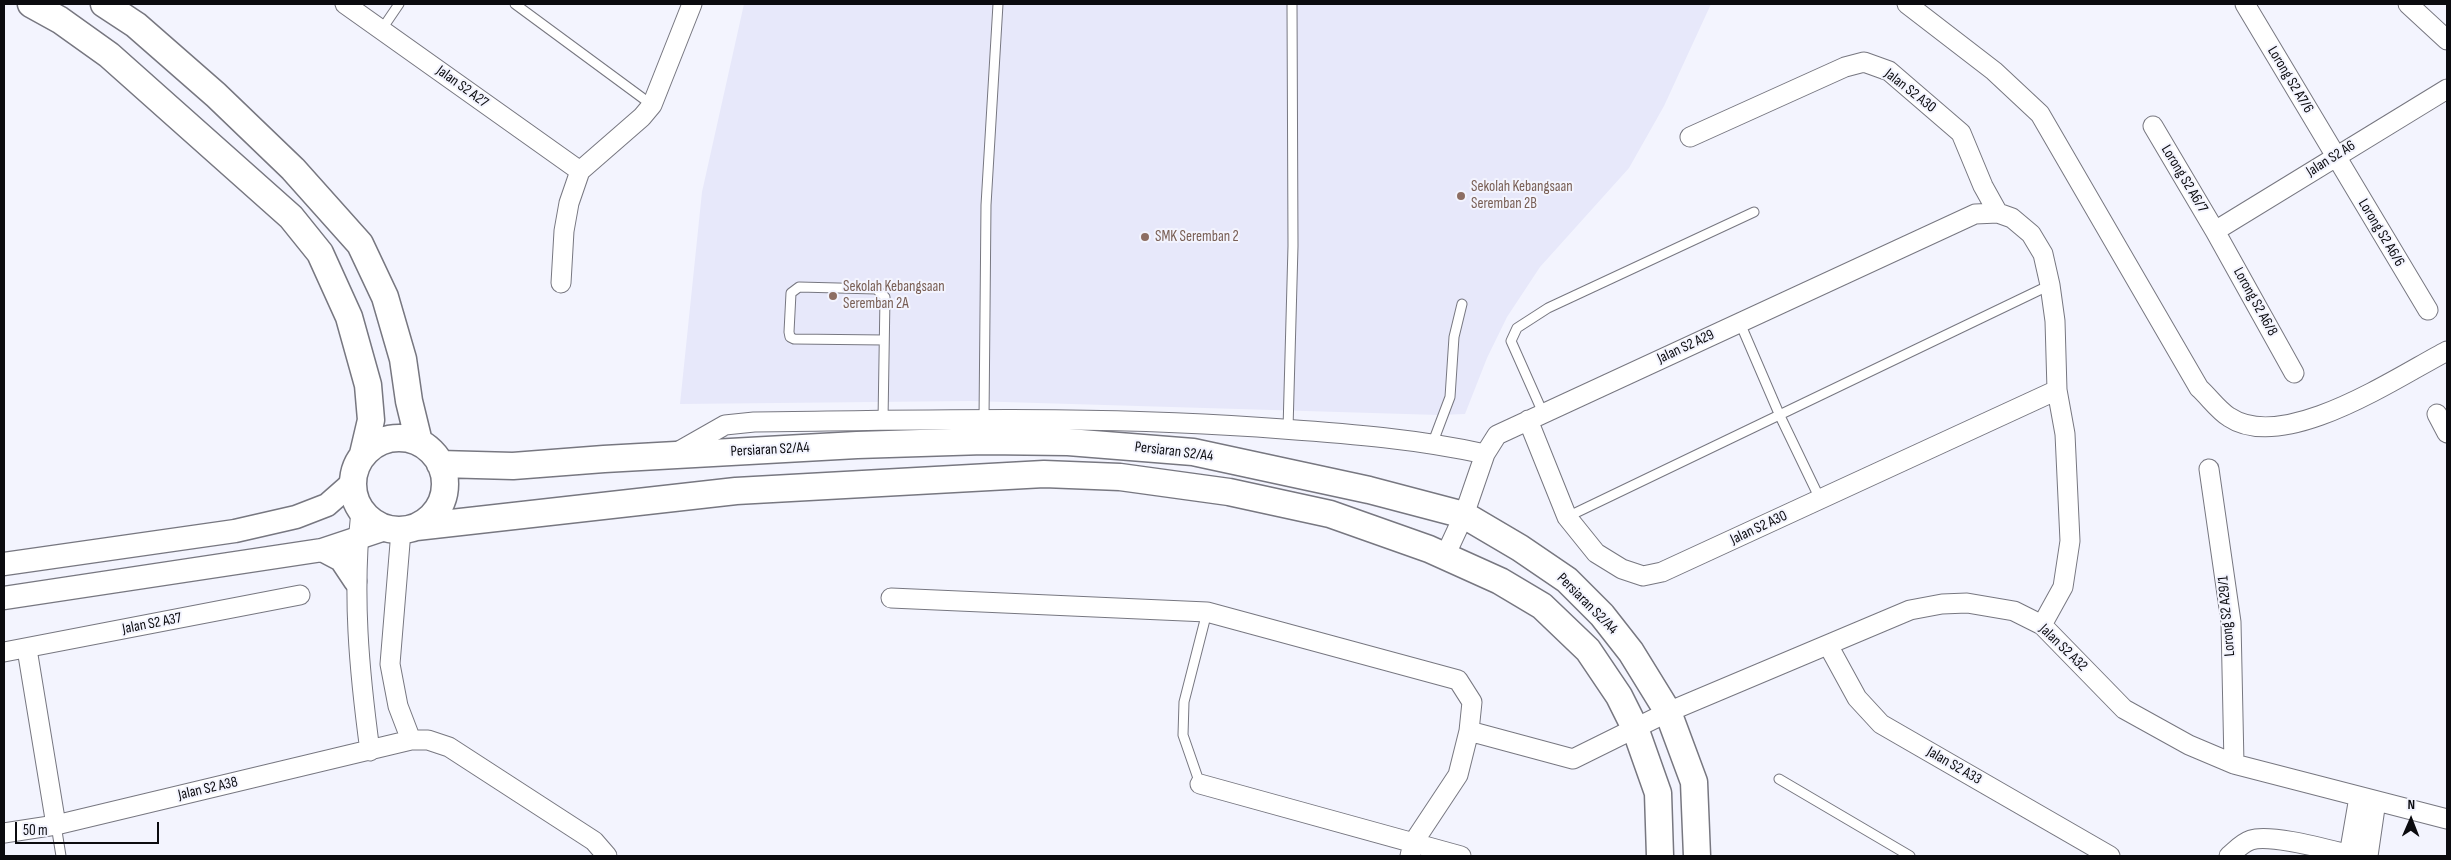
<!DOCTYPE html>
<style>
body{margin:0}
#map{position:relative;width:2451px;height:860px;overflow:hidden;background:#f3f4fe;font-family:"Sofia Sans Condensed",sans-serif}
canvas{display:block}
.frame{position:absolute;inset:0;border:5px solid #0b0b0f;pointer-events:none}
.north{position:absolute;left:2386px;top:795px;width:50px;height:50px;-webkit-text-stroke:4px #f3f4fe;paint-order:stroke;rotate:1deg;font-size:14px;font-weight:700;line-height:20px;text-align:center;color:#0b0b0f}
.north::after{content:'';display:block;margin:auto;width:18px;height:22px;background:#0b0b0f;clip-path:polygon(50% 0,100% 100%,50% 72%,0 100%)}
.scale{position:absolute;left:15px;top:822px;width:144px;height:22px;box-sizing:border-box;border:2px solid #0b0b0f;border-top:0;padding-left:6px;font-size:15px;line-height:18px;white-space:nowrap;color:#0b0b0f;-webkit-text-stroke:4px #f3f4fe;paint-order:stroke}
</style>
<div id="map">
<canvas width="2451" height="860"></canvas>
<div class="frame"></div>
<div class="north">N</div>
<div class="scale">50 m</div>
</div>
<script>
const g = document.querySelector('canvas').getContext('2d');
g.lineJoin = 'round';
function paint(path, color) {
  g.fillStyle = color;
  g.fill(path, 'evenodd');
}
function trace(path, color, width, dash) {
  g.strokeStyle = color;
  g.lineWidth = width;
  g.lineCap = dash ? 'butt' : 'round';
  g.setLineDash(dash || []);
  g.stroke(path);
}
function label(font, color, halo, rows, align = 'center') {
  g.font = font + ' "Sofia Sans Condensed",sans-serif';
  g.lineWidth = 4;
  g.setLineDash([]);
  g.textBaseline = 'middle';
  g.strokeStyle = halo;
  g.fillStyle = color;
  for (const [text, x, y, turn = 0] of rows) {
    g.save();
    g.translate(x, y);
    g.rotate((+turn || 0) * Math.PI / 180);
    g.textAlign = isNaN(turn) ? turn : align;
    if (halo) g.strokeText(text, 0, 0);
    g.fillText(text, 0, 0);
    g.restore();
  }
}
const built = new Path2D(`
 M744 4H1711L1664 106 1629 168 1540 267 1507 317 1487 358 1465 414 1439 415 971 401 680 404 702 192Z`);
const service = new Path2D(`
 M515 4 652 105
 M382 29 399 4
 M1740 323 1780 416 1820 499
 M1543 413 1511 341 1517 328 1548 308 1754 212
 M984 419 986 205 998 4
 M883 420 885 297 876 289 799 287 791 293 789 332 790 337 794 339 884 340
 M1288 429 1293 246 1292 4
 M1433 442 1450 397 1454 337 1462 304
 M1567 517 2050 285
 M1779 779 1910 856
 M1200 784 1183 735 1184 702 1207 612
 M56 825 61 856`);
const minor = new Path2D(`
 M345 4 580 171
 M1907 4 1994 71 2040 114 2199 388C2209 397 2218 410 2229 417 2284 454 2397 377 2447 351
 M2245 4 2428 310
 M2408 4 2447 40
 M2153 126 2215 231 2294 373
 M1690 137 1845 67 1864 62 1889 71 1961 133 1983 186 1998 213
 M2215 231 2447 89
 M561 283 564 231 569 203 580 171 642 117 652 105 692 4
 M2437 414 2447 433
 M1528 420 1567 517 1596 553 1622 569 1643 576 1662 572 2057 390
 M674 454 725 425 754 422C931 420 1107 415 1283 429 1352 434 1417 439 1485 454
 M2209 469 2231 622 2234 764
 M361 511C352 594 359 670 370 751
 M401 531 390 664 398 706 411 740
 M1445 556 1464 515 1485 454 1497 435 1975 214 1998 213 2012 218 2031 234 2043 254 2050 285 2055 321 2057 390 2065 434 2070 541 2063 587 2042 625
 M891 598 1207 612 1458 680 1472 702 1469 731 1573 759 1668 712 1910 610 1942 604 1967 603 2014 611 2042 625 2124 709 2189 745 2234 764 2447 819
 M1828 645 1857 698 1881 724 2110 856
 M27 649 56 825
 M4 652 300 595
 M1200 784 1461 856
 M4 833 56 825 411 740H428L449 747 594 841 607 856
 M2349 855 2359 797
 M1410 856 1413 843 1458 775 1469 731
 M2229 856C2236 850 2242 843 2251 840 2271 833 2333 851 2355 856
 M2368 856 2376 801`);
const tertiary = new Path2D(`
 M322 550 341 560 355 581
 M4 564 235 531 296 517 327 505 352 483
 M4 598 322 550 385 529`);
const secondary = new Path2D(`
 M31 4 60 20 109 55 291 217 320 253 349 317 368 385 371 420 363 454
 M104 4 136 25 216 95 293 169 360 244 385 297 403 359 409 401 419 442
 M353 484a46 46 0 1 1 92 0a46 46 0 1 1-92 0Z
 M440 464 513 466 604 459 857 445 984 441 1068 442 1193 452 1369 490 1464 515 1520 548 1567 580 1602 615 1631 652 1668 712 1694 782 1697 856
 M416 527 736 491 1044 474 1120 477 1229 492 1330 514 1429 549 1500 581 1542 606 1588 650 1619 696 1635 728 1658 793 1660 856`);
const markers = [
 [1461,196,5,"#8d6e63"],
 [1145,237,5,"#8d6e63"],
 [833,296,5,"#8d6e63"]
];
const streetNames = [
 ["Lorong S2 A7/6",2290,80,59],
 ["Jalan S2 A27",462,87,36],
 ["Jalan S2 A30",1910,91,38],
 ["Jalan S2 A6",2331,159,-32],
 ["Lorong S2 A6/7",2184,179,59],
 ["Lorong S2 A6/6",2381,233,59],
 ["Lorong S2 A6/8",2255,302,61],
 ["Jalan S2 A29",1686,347,-25],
 ["Persiaran S2/A4",770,450,-3],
 ["Persiaran S2/A4",1174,452,7],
 ["Jalan S2 A30",1759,528,-25],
 ["Persiaran S2/A4",1587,604,45],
 ["Lorong S2 A29/1",2227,616,-95],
 ["Jalan S2 A37",152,624,-11],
 ["Jalan S2 A32",2063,648,44],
 ["Jalan S2 A33",1954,766,30],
 ["Jalan S2 A38",208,789,-13]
];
const educationNames = [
 ["Sekolah Kebangsaan",1471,187],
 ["Seremban 2B",1471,204],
 ["SMK Seremban 2",1155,237],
 ["Sekolah Kebangsaan",843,287],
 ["Seremban 2A",843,304]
];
paint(built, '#e7e8fa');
trace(service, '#777780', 11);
trace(minor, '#777780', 21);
trace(tertiary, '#777780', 25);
trace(secondary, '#777780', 29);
trace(service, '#fff', 9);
trace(minor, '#fff', 19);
trace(tertiary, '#fff', 22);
trace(secondary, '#fff', 26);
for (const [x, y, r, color] of markers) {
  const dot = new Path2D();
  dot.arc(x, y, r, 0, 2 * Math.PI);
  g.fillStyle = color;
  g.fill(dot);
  trace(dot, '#f3f4fe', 2);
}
label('15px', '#0b0b0f', '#f3f4fe', streetNames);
label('15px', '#785e54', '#f3f4fe', educationNames, 'left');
</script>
